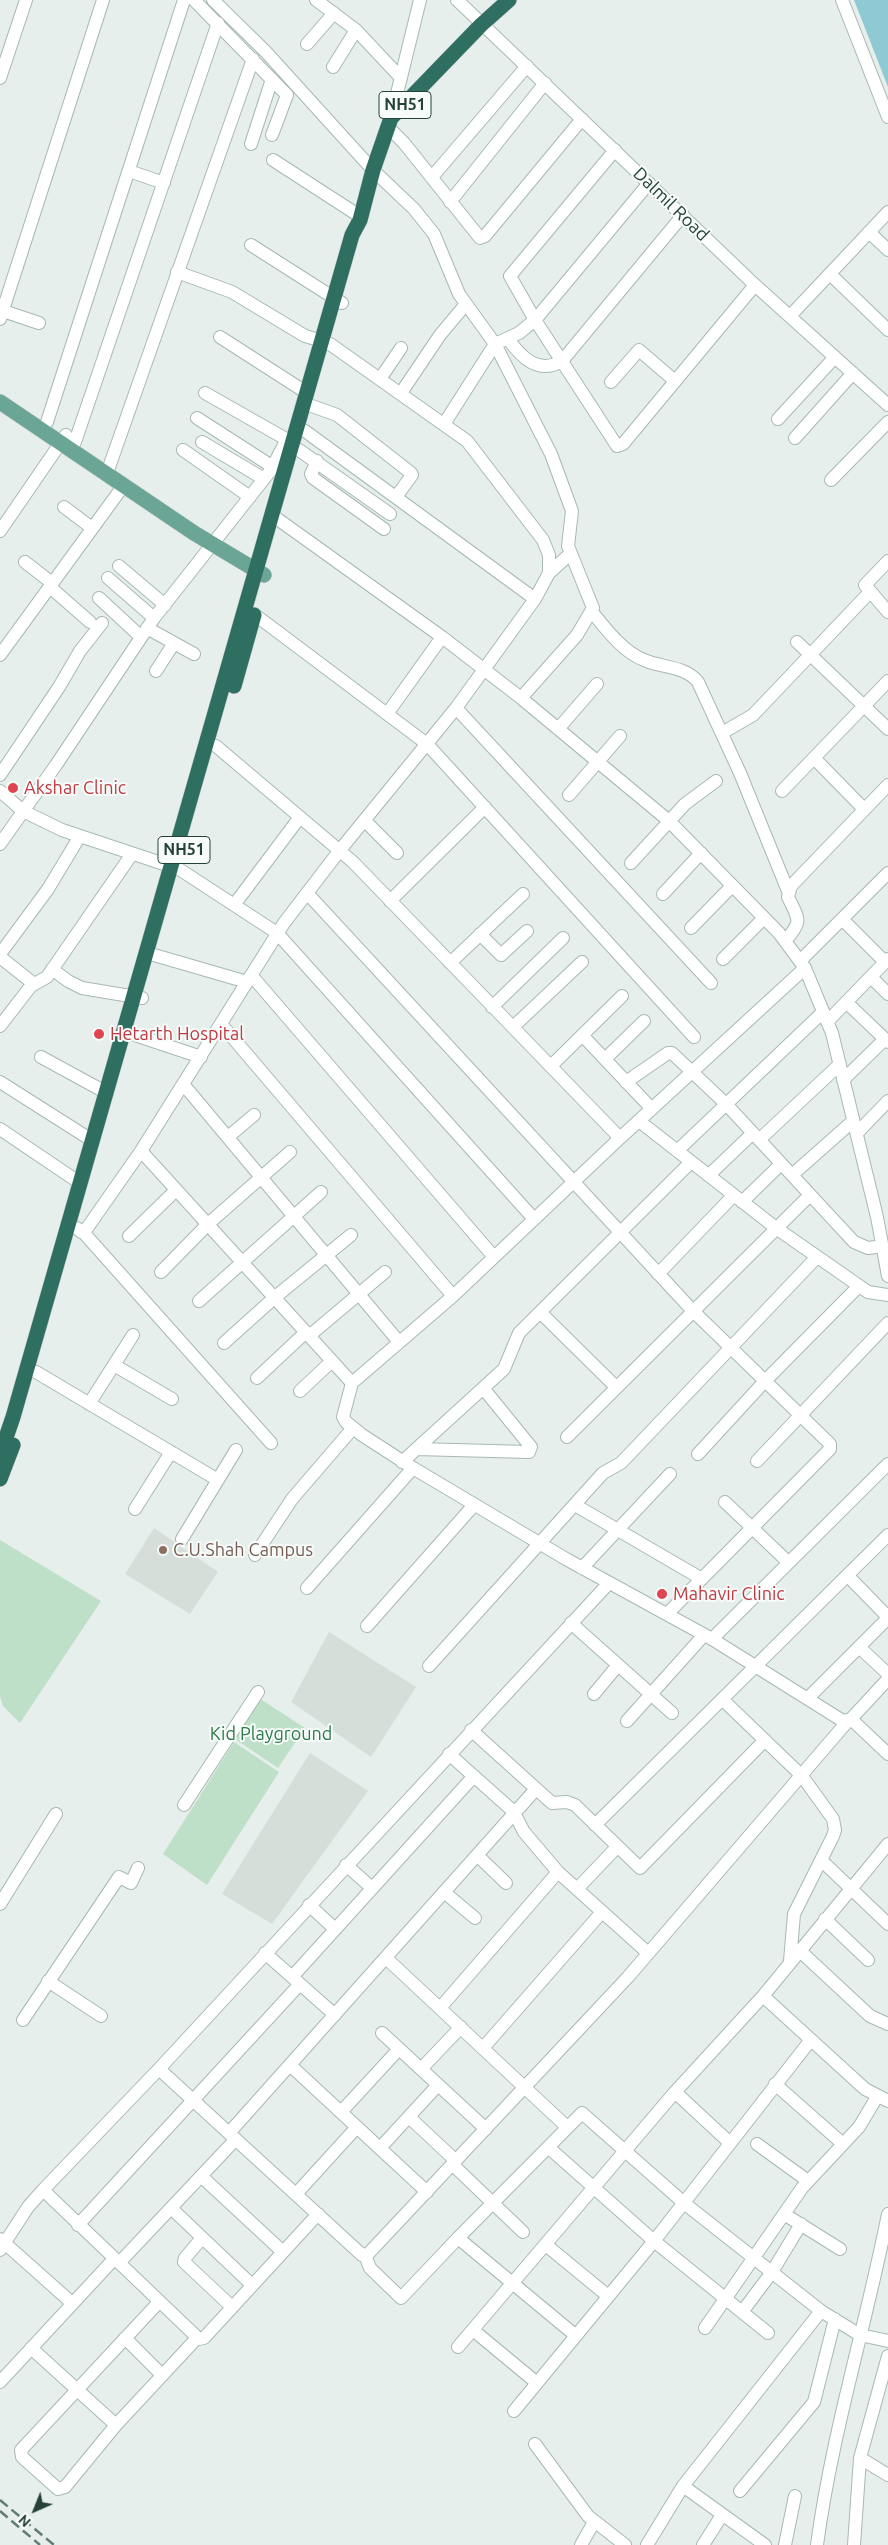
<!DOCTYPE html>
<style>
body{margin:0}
#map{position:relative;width:888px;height:2545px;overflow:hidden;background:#e6efeb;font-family:Ubuntu,sans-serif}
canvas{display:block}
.north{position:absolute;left:10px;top:2485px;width:50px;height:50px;-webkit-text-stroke:4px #f7fbf9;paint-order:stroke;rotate:224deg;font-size:14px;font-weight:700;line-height:20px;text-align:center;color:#24423a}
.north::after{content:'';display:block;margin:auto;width:18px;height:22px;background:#24423a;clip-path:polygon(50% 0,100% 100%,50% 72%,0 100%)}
</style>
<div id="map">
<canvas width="888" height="2545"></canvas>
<div class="north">N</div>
</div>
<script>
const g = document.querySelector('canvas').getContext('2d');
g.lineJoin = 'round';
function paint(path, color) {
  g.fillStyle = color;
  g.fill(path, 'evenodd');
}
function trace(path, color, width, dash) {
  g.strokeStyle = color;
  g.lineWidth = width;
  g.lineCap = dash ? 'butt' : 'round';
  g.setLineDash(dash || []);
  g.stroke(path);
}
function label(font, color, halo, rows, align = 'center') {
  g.font = font + ' Ubuntu,sans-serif';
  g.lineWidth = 4;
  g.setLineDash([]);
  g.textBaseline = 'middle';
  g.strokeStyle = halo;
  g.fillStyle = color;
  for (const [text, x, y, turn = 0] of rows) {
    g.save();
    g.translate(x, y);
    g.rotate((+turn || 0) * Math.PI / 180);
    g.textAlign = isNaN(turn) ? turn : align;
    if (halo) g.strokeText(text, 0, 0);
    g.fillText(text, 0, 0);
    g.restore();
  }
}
const built = new Path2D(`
 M154 1528 218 1572 190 1614 125 1574Z
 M329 1632 416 1687 371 1757 291 1702Z
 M310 1753 368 1791 272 1924 222 1894Z`);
const green = new Path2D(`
 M0 1540 101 1601 20 1723 3 1706 0 1696Z
 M259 1698 305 1728 278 1768 235 1739Z
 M234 1742 279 1772 207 1885 163 1854Z`);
const water = new Path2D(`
 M854 0H888V87Z`);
const minor = new Path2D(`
 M194 0 287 95 272 135
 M213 0 266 52 373 170 414 209 434 234 459 294 495 344 551 454 572 511 568 546 593 608 577 635 521 698
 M316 0 356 30 401 78
 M457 0 755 285 888 405
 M842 0 888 117
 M307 44 334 13
 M333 67 356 30
 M0 78 26 0
 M391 118 420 0
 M388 127 404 143 480 238 485 236 582 119
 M251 144 272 79
 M615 150 510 276 535 320 617 446 623 444 755 285
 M273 160 361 217
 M129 171 164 183
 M432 177 527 66
 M450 202 545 83
 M869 232 888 250
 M251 245 342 303
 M177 272 232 292 305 336 322 341
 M830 274 888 330
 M0 310 39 323
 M790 316 888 212
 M0 319 103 0
 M220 337 307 393
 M508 339C521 357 538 375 562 361L683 215
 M380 379 401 348
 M611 382 639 350 675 381
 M205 393 293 443
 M401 393 440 335 466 304
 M312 406 337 415 411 473 412 475 396 497
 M197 418 273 467
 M778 419 835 357
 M47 422 184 0
 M444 424 495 344 519 333 535 320 649 183
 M305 431 535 599
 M795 438 853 373
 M75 442 218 23
 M202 442 264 479
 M183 450 250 497
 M299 450 390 514
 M317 461 311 474 313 478 384 529
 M107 473 253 59
 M831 480 888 422
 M64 507 92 528
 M272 515 442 637 521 698 669 821 779 933 805 968 832 1033 877 1217 888 1276
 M0 531 66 435
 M888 561 865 585 888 612
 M25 562 52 583
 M119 566 165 605
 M549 573 570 554
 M108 578 154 618
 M50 587 90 622
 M99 598 141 637
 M592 612C606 629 623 652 644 660 662 668 686 666 698 682L740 773 788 891
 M254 614 427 744 694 1037
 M147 628 194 654
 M797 642 888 729
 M0 655 124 485
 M156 671 174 643
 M456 708 711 983
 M387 714 442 637
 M558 729 597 684
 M722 733 753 715 869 593
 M216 746 353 862 620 1138 453 1296 352 1383
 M814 758 864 809
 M0 775 59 687 80 651 102 623
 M0 791 23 811 62 830 179 869 277 933 534 1219
 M782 791 888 681
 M569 795 620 736
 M365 821 397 853
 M0 844 56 765 154 618 271 470 287 439
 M631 863 685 804 716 781
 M307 893 692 1310 830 1444V1449L667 1614
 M663 894 701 853
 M390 901 485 807
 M234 905 300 817
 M842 919 885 962
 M691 928 732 886
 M480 934 501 955 527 931
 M785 941C803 921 799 920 788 897L791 886 888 785
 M0 954 48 889 80 836
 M154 955 247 982
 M0 957 34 984
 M723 959 764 918
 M800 961 888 873
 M450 963 523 894
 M52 969 68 981 82 988 142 998
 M251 975 494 1257
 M871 977 888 994
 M846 1002 888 1042
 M492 1007 563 938
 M827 1022 888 959
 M221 1024 453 1296
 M0 1026 31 986 47 977 132 854
 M513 1027 582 962
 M132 1034 201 1057
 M582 1035 652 1109
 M41 1057 107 1093
 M605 1059 644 1021
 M551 1066 622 996
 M843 1080 885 1039
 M0 1082 93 1141
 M626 1082 668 1053H672L726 1104 854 1242 868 1248 883 1246
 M183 1084 399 1342
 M639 1121 776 1228 868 1292 888 1295
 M0 1129 80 1183
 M857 1133 888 1101
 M228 1137 254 1115
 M620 1138 805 968
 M759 1140 840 1064
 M141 1151 352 1383 343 1417 346 1422 362 1435 413 1468 566 1559 712 1639 843 1721 851 1719 888 1679
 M677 1151 823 1012
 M709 1175 753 1133
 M792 1175 853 1121
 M742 1202 781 1164
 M77 1228 81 1232 85 1231 141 1151 284 923 340 850 456 708 535 599 549 573V555L543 540 467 441 330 344
 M83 1232 271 1443
 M129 1236 176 1190
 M161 1272 208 1224 290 1152
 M658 1274 734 1195
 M199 1301 321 1192
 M540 1312 616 1387
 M309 1336 385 1272
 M224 1343 274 1298 351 1235
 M114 1365 172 1399
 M36 1372 218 1480
 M257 1378 306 1332
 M300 1391 332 1361
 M89 1404 133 1335
 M567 1437 810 1195
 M416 1449 529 1452 531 1447 483 1388
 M698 1454 765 1381 859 1286
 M757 1461 888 1323
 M402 1462 504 1369 519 1333 691 1162
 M725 1502 788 1562
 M575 1505 702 1579
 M135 1509 171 1452
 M182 1539 236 1450
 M255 1555 292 1499 353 1428
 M582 1568 670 1474
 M848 1576 888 1617
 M307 1588 413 1468
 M571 1623 672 1713
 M367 1626 474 1505
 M712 1639 888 1464
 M859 1647 888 1674
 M429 1666 603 1473 621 1463 817 1257
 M594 1694 618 1665
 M808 1698 888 1618
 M723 1700 802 1776 833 1819 835 1830 833 1836 794 1914 790 1961
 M851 1719 888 1754
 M627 1721 704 1635
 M471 1730 552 1803 567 1802 575 1805 640 1868 765 1740
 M449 1754 513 1811 524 1832 558 1872 648 1953
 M184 1805 258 1692
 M595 1825 888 1535
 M477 1855 506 1883
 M821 1860 888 1924
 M346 1865 372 1888
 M577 1889 617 1847
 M444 1892 475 1918
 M0 1904 56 1814
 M309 1905 335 1929
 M825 1919 868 1960
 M799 1950 870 2016 888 2024
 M265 1953 335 2015
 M386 1958 567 2127
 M292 1977 474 1776
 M48 1981 101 2016
 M763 1996 865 2089 888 2101
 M440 2008 558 1872
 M23 2020 119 1877 131 1883 138 1868
 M382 2033 486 2129
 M483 2048 602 1912
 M290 2065 427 2192
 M159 2069 362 2255 368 2254 628 1977 847 1722
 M421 2069 461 2027
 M775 2084 843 2144
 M675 2092 730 2143
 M341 2112 399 2049
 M409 2117 456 2161
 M229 2133 536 1789
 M757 2144 808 2181
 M548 2147 654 2241 768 2333
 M380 2148 438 2085
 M453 2165 523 2232
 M201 2176 283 2252
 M43 2190 199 2339 204 2338 318 2214
 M296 2194 357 2127
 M171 2208 252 2285
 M784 2214 840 2249
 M78 2225 300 1984
 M202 2238 185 2258 184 2262 232 2307
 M0 2239 72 2303
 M546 2245 608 2296
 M0 2250 28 2207 43 2190 159 2069 609 1583
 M365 2255 370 2268 401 2298 458 2238
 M119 2263 236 2139
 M159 2302 21 2450 22 2457 58 2489 65 2487 116 2425 197 2338
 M742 2312 772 2272 801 2224
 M705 2328 802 2188 859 2127 877 2097
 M473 2330 537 2383
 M575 2335 458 2238 582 2113 684 2203 821 2311 860 2335 888 2341
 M125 2338 162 2375
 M458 2347 675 2092 763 1996 888 1844
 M31 2348 116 2425
 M0 2382 114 2259
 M514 2411 654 2241 810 2041
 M535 2444 588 2516 625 2545
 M860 2458 888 2475
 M683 2486 765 2545
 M740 2491 814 2402 835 2319
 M581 2545 594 2522
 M647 2545 683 2486 821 2311
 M703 2545 722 2515
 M785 2545 795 2496
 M817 2545C832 2433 866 2325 888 2214
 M854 2545 860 2458 888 2356`);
const major = new Path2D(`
 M0 402 194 533 264 575`);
const highway = new Path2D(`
 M234 686 254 615
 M0 1455 13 1417 352 235 360 220 373 170 391 118 481 25 509 0
 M0 1479 13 1445`);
const rail = new Path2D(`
 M0 2500 54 2545
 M0 2511 40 2545`);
const markers = [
 [13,788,6,"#e0444e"],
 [99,1034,6,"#e0444e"],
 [163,1550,5,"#8d6e63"],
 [662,1594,6,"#e0444e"]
];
const shields = [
 [405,105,52],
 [184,850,52]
];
const shieldNames = [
 ["NH51",405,105],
 ["NH51",184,850]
];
const streetNames = [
 ["Dalmil Road",671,204,44]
];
const healthNames = [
 ["Akshar Clinic",24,788],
 ["Hetarth Hospital",110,1034],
 ["Mahavir Clinic",673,1594]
];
const educationNames = [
 ["C.U.Shah Campus",173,1550]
];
const parkNames = [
 ["Kid Playground",271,1734]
];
paint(built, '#d4dfda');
paint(green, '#bfe0c8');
paint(water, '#8ec9d4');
trace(minor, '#a8b8b2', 14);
trace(major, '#c2cac8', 16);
trace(highway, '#c2cac8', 16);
trace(minor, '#fff', 12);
trace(major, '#6aa596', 15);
trace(highway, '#2f6f62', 15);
trace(rail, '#5f7d75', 2.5, [10, 5]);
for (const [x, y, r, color] of markers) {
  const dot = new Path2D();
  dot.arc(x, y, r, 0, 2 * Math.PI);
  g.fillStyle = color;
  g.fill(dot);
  trace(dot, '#f7fbf9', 2);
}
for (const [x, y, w] of shields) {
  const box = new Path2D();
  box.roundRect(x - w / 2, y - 13.5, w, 27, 4);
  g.fillStyle = '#f7fbf9';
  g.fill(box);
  trace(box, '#24423a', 1);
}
label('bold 16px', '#24423a', null, shieldNames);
label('18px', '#24423a', '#f7fbf9', streetNames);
label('18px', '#be3a42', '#f7fbf9', healthNames, 'left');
label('18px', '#785e54', '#f7fbf9', educationNames, 'left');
label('18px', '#2d7a4b', '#f7fbf9', parkNames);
</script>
